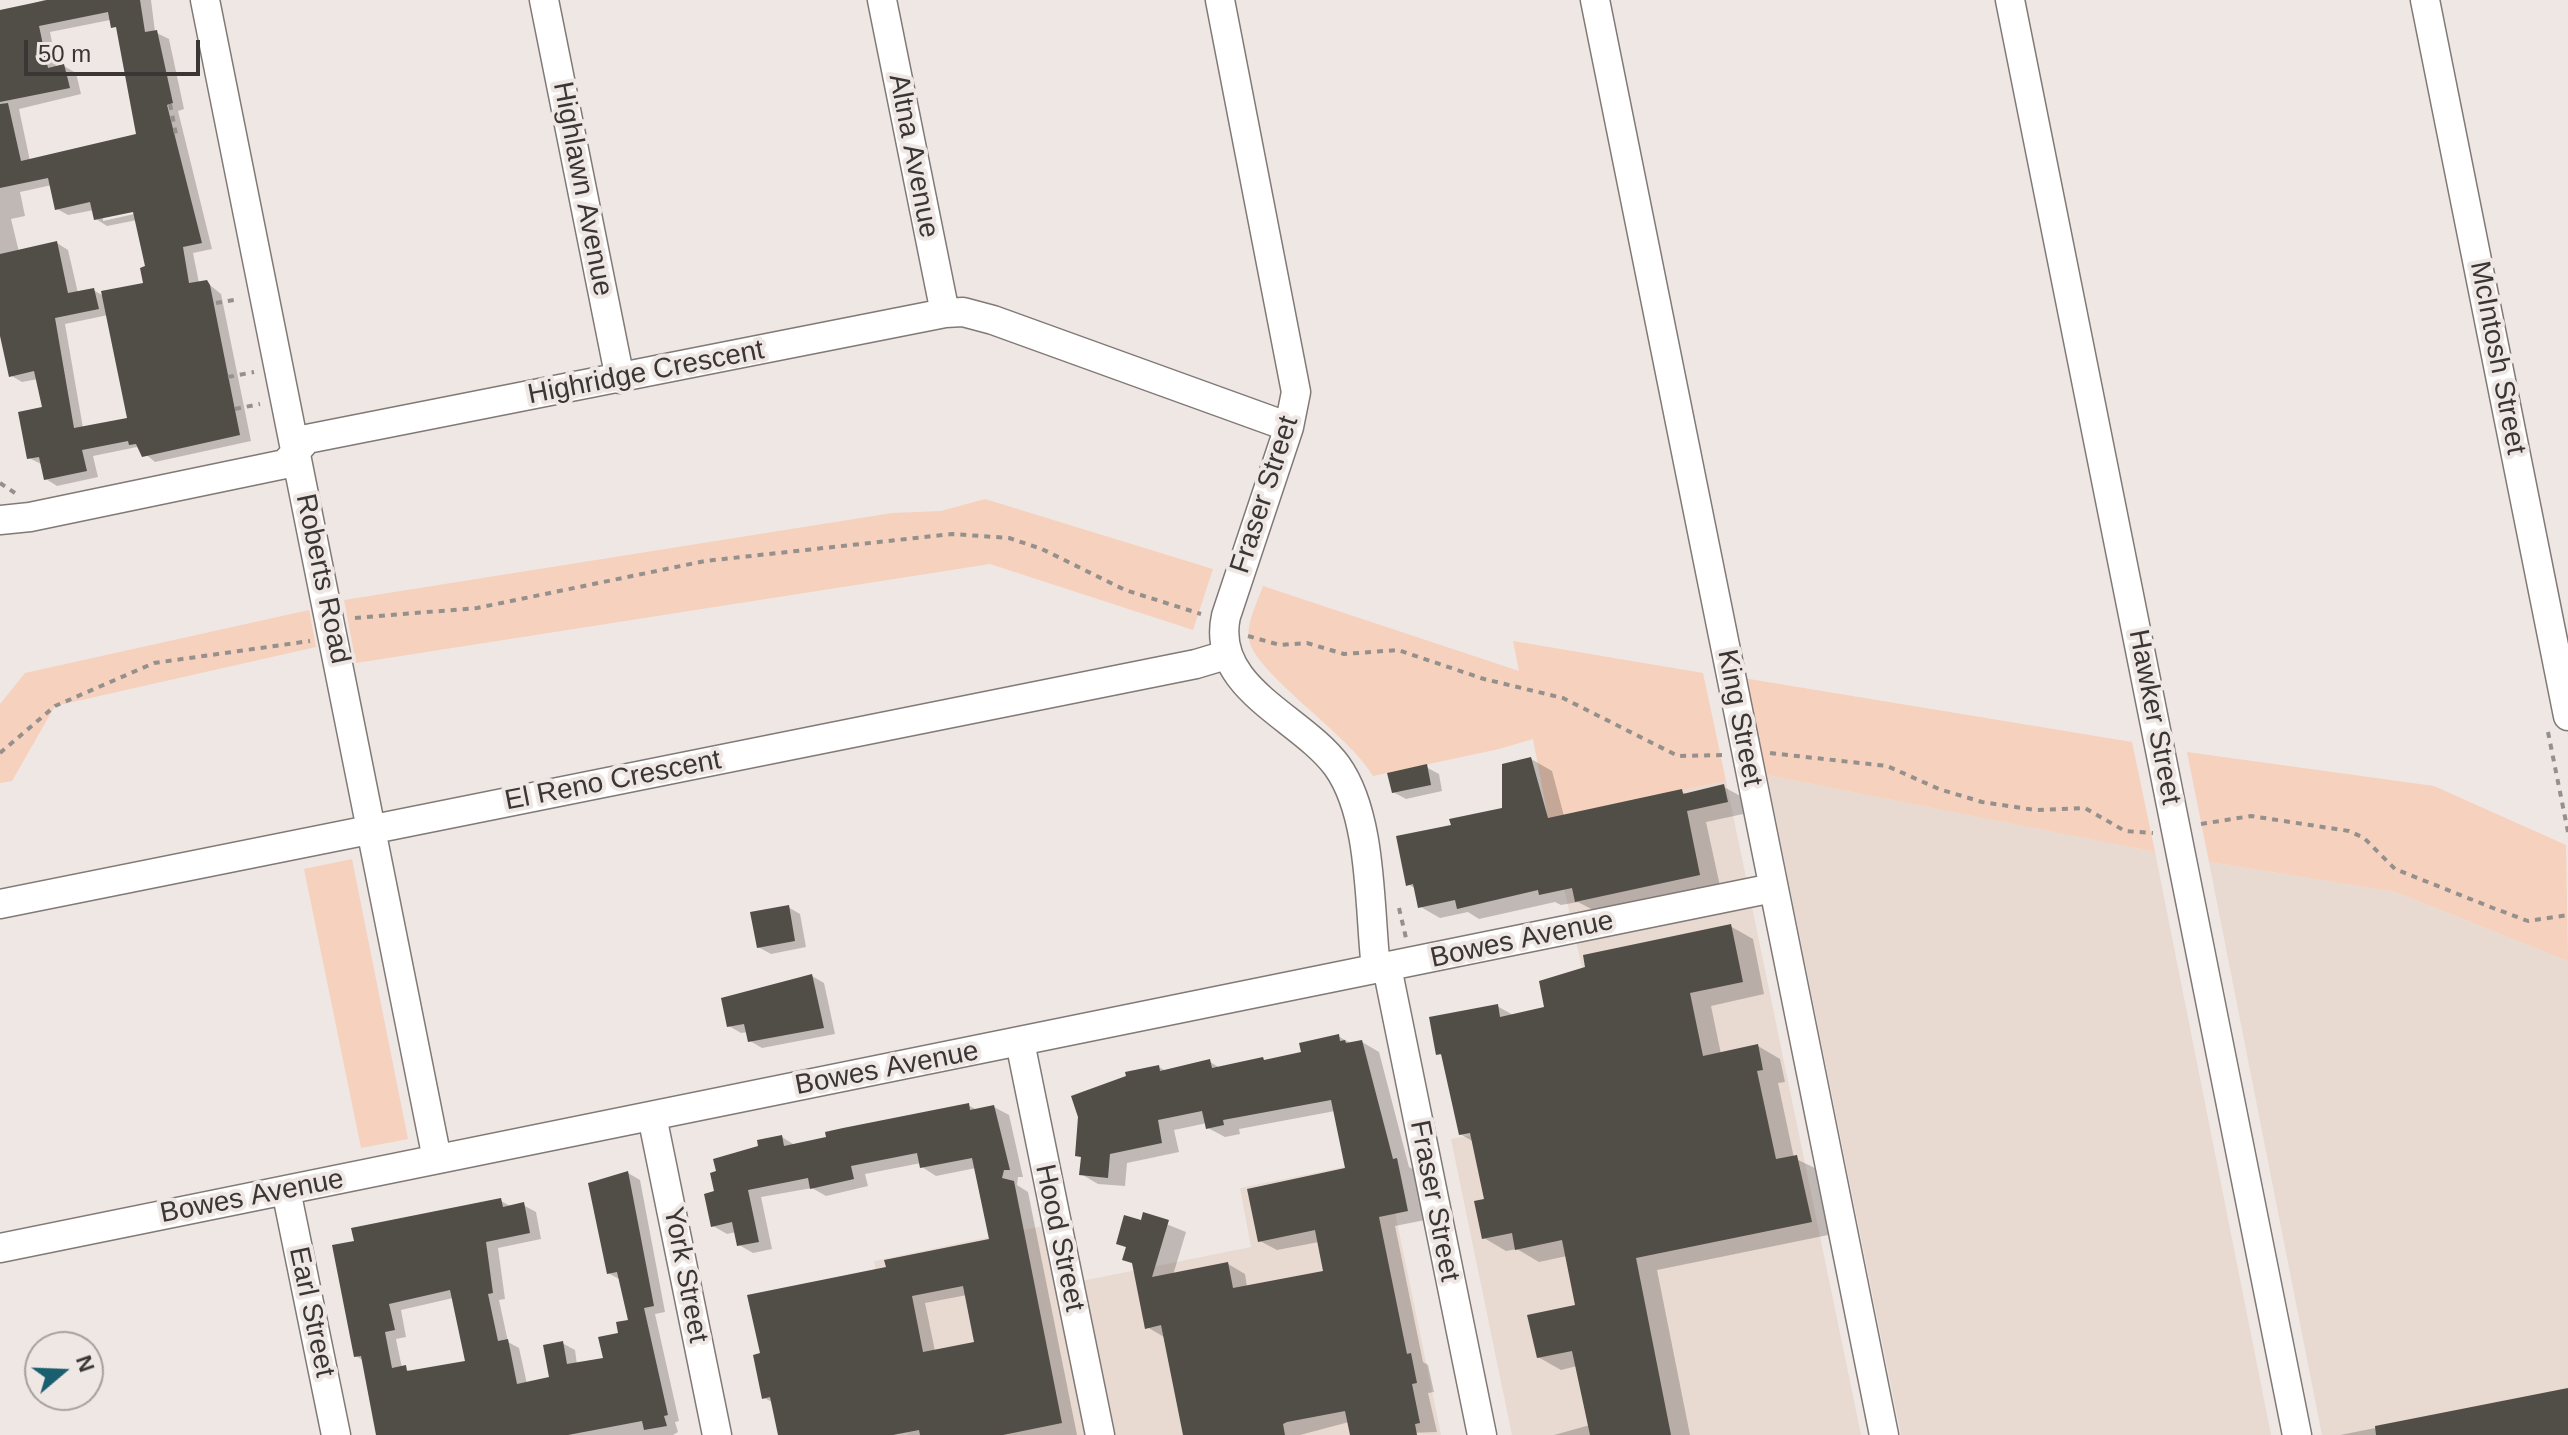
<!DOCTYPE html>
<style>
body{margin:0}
#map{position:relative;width:2568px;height:1435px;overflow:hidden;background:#efe7e3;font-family:Arial,sans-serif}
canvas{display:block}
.north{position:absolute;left:24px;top:1331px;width:80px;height:80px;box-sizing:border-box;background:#efe7e3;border:2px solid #a7a09d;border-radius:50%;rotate:71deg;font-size:22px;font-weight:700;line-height:32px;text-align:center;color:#3a3635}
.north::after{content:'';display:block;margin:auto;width:28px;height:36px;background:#195f70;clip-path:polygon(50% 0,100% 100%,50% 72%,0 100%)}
.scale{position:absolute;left:24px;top:40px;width:176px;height:36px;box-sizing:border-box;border:4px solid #3a3635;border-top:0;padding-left:10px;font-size:24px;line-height:28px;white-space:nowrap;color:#3a3635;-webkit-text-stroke:6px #efe7e3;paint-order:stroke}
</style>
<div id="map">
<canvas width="2568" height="1435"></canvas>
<div class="north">N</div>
<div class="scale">50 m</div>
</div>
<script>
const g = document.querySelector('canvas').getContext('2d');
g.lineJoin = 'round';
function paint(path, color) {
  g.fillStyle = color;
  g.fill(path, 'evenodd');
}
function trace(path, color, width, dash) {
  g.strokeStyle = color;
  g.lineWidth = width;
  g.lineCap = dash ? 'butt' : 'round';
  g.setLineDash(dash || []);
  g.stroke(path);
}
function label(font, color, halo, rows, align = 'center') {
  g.font = font + ' Arial,sans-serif';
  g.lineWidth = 8;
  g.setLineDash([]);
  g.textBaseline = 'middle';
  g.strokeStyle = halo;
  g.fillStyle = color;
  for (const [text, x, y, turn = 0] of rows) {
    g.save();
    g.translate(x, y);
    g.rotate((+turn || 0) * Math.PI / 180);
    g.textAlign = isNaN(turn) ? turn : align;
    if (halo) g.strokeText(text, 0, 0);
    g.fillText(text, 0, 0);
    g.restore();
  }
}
const built = new Path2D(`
 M1767 775 2155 852 2271 1435H1901Z
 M1726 781 1861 1435H1512L1451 1139 1614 1108 1548 818Z
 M2209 862 2396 892 2568 961V1435H2322Z
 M1384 1159 1441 1435H908L874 1261 1043 1226 1057 1286 1251 1247 1240 1188Z`);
const green = new Path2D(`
 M985 499 1213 569 1193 630 990 564 356 663 344 600 892 513 941 511Z
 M1263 586 1519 671 1513 641 1703 673 1726 781 1548 818 1533 739 1499 749 1373 776C1351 736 1253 672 1249 639 1246 623 1258 601 1263 586Z
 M309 610 316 647 55 706 12 781 0 783V704L25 673Z
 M1743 678 2132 742 2155 852 1767 775Z
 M2187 752 2434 786 2566 845 2568 961 2396 892 2209 862Z
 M352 859 408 1139 361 1148 304 869Z`);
const shadow = new Path2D(`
 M44 0H151L155 32 169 39 184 109 178 111 212 249 193 253 199 283 206 282 221 294 251 441 155 462 137 447 93 456 98 477 57 486 46 479 41 464 29 458 44 408 38 379 22 382 10 375 0 326V20L19 8ZM110 20 119 30 138 136 30 161 19 109 81 94 76 73 64 66 57 68 50 32ZM52 185 57 209 68 215 94 210 96 219 107 226 137 220 148 268 145 284 104 296 93 290 78 293 68 250 57 243 19 252 11 219 25 216 20 192ZM143 209V212L103 221V216ZM108 315 129 419 83 428 65 324Z
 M1531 759 1552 771 1564 816 1681 791 1687 795 1724 787 1744 798 1748 813 1706 822 1720 886 1597 912 1578 902 1561 905 1555 902 1479 919 1468 912 1440 918 1419 906 1416 889 1408 884 1453 827 1504 810Z
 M1426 767 1439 774 1442 791 1406 799 1393 792Z
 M788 907 800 914 806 947 771 954 758 947Z
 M1730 926 1753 939 1764 994 1711 1006 1721 1054 1758 1046 1780 1059 1785 1082 1778 1083 1794 1158 1819 1170 1833 1234 1657 1270 1690 1435H1554L1590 1425 1577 1366 1561 1370 1538 1357 1577 1307 1567 1256 1539 1262 1517 1249 1506 1251 1484 1238 1486 1201 1474 1142 1460 1134 1444 1057 1438 1053 1497 1006 1515 1016 1547 1009Z
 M812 976 824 983 835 1034 762 1048 750 1041 748 1032 741 1033 729 1026Z
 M1338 1036 1352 1044 1362 1042 1379 1052 1409 1167 1414 1170 1425 1220 1395 1226 1423 1362 1428 1365 1434 1392 1428 1393 1437 1432 1352 1435 1349 1422 1300 1435H1186L1164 1337 1147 1327 1135 1265 1124 1259 1127 1248 1118 1243 1142 1223 1144 1215 1186 1232 1173 1275 1228 1264 1245 1274 1247 1287 1325 1272 1319 1242 1277 1250 1260 1241 1348 1170 1335 1111 1239 1129 1240 1134 1225 1137 1208 1128 1207 1123 1174 1130 1179 1152 1127 1163 1125 1186 1098 1184 1081 1174 1082 1158 1077 1155 1159 1067 1166 1071 1210 1062 1222 1069 1303 1054Z
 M968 1105 977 1110 994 1107 1009 1115 1023 1177H1018L1017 1185 1028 1192 1077 1435H780L772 1402 764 1398 888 1268 992 1240 976 1168 936 1176 922 1167 921 1163 865 1174 868 1186 826 1196 812 1188 761 1197 772 1249 753 1253 739 1245 736 1232 727 1234 713 1226 716 1193 761 1148 782 1137 796 1146ZM967 1295 976 1343 935 1351 925 1303Z
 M628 1173 640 1180 665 1312 655 1314 679 1421 675 1422 678 1432 673 1435H380L364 1361 356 1356 334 1247 501 1201 512 1207 523 1205 536 1212 541 1239 498 1248 505 1299 499 1300 508 1342 519 1348 527 1384 551 1379 562 1343 575 1350 577 1365 605 1360 631 1321 621 1280 608 1273ZM453 1298 467 1363 413 1372 402 1368 396 1339 406 1337 401 1310Z
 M2568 1390V1435H2340Z`);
const building = new Path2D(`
 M47 0H140L145 32 157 30 173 103 167 105 202 243 183 247 189 283 207 280 210 285 240 435 142 457 136 444 129 445 128 441 82 450 87 471 44 480 39 457 27 459 18 412 42 407 34 371 9 377 0 336V254L57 241 68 293 94 288 99 309 55 318 74 428 127 418 101 291 143 283 140 268 145 266 133 212 94 220 90 202 55 210 48 178 0 188V104L8 103 21 161 136 134 116 27 111 28 108 12 39 26 48 68 64 64 70 88 0 102V10Z
 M1531 757 1548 818 1682 789 1683 794 1724 784 1728 802 1687 811 1700 875 1575 902 1572 888 1539 895 1538 890 1457 909 1455 900 1418 908 1413 884 1406 886 1396 836 1451 825 1449 819 1502 808V764Z
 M1427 764 1431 785 1392 793 1387 773Z
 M789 905 795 941 757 948 750 912Z
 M1731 924 1743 982 1690 993 1703 1056 1758 1044 1763 1070 1757 1071 1776 1159 1797 1155 1812 1222 1636 1258 1671 1435H1590L1572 1351 1537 1358 1527 1315 1575 1305 1562 1240 1515 1250 1512 1233 1482 1239 1474 1201 1484 1199 1470 1133 1459 1135 1441 1054 1436 1055 1429 1017 1498 1004 1500 1017 1544 1007 1539 981 1585 967 1583 955Z
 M812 974 824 1028 748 1042 744 1024 727 1027 721 998Z
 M1339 1034 1340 1041 1345 1040 1346 1043 1362 1040 1393 1159 1397 1158 1408 1211 1379 1217 1407 1354 1411 1353 1417 1383 1412 1384 1420 1423 1415 1424 1417 1435H1350L1345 1411 1287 1422 1283 1424 1285 1435H1183L1161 1325 1145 1329 1132 1263 1122 1260 1126 1247 1116 1244 1124 1215 1141 1220 1143 1212 1169 1220 1152 1277 1228 1262 1233 1288 1323 1271 1315 1230 1258 1242 1247 1189 1345 1168 1331 1100 1223 1120 1224 1125 1206 1129 1202 1111 1158 1120 1162 1143 1110 1154 1108 1178 1079 1175 1081 1157 1075 1156 1078 1117 1071 1096 1126 1076 1125 1072 1159 1065 1160 1071 1210 1059 1212 1068 1263 1057 1264 1060 1301 1052 1299 1043Z
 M969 1103 970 1110 994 1105 1010 1170H1004L1002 1178 1014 1181 1062 1423 1003 1435H920L919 1430 893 1435H778L770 1397 762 1399 753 1355 760 1353 747 1295 886 1267 884 1260 989 1239 972 1158 920 1168 917 1153 851 1166 854 1179 810 1189 808 1178 748 1190 759 1242 737 1246 732 1222 711 1227 704 1194 714 1191 710 1173 716 1171 713 1159 758 1146 757 1140 782 1135 784 1146 826 1137 825 1132 843 1128ZM963 1286 974 1342 923 1352 912 1296Z
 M628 1171 654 1306 644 1308 668 1415 664 1416 667 1426 644 1430 642 1421 568 1435H376L361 1356 354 1357 332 1245 354 1241 351 1228 501 1198 503 1207 524 1202 530 1233 486 1242 493 1293 488 1294 498 1341 508 1339 517 1384 549 1377 543 1345 563 1341 567 1364 603 1358 598 1337 618 1333 616 1322 628 1320 617 1272 607 1274 588 1183ZM450 1290 465 1361 407 1371 406 1365 392 1368 385 1332 395 1330 389 1304Z
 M2568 1388V1435H2376L2375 1426Z`);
const path = new Path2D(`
 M170 104 176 134
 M216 303 239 299
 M228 377 254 372
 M235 409 260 404
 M0 483 15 493
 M355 618 477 608 705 561 952 534 1009 538 1042 549 1125 590 1201 614
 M1248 636 1280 645 1307 643 1344 654 1398 650 1484 679 1563 698 1678 756 1722 755
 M2548 732 2568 832
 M0 753 55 706 154 663 310 641
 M1770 753 1887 766 1939 789 1982 802 2035 810 2085 808 2125 831 2153 833
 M2201 824 2251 816 2349 831 2364 838 2395 869 2493 908 2528 921 2568 915
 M1399 908 1406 938`);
const minor = new Path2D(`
 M205 0 437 1159
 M544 0 620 379
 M882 0 945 313
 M1220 0 1296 392 1289 427 1226 616C1210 688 1301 717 1337 766 1373 816 1369 909 1376 969
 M1595 0 1884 1435
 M2010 0 2297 1435
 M2425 0 2568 716
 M0 520 30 517 285 464 307 439 945 313 963 312 993 320 1289 427
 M0 904 1196 664 1226 655
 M1387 967 1482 1435
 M1020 1042 1100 1435
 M652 1116 717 1435
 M286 1190 336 1435
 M0 1248 1773 888`);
const streetNames = [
 ["Altna Avenue",913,156,79],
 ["Highlawn Avenue",582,189,79],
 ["McIntosh Street",2497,358,79],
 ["Highridge Crescent",646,373,-11],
 ["Fraser Street",1265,495,-72],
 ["Roberts Road",322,579,78],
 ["Hawker Street",2154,717,79],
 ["King Street",1739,718,79],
 ["El Reno Crescent",613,781,-11],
 ["Bowes Avenue",1522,940,-12],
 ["Bowes Avenue",887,1069,-11],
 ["Bowes Avenue",252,1197,-11],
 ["Fraser Street",1434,1201,79],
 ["Hood Street",1059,1238,78],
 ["York Street",685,1275,79],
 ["Earl Street",311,1312,78]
];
paint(built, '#e8d9d1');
paint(green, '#f6d1bd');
paint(shadow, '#0003');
paint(building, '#514d47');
trace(minor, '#817976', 31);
trace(path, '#96908d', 4, [6, 6]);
trace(minor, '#fff', 28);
label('28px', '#3a3635', '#efe7e3', streetNames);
</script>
